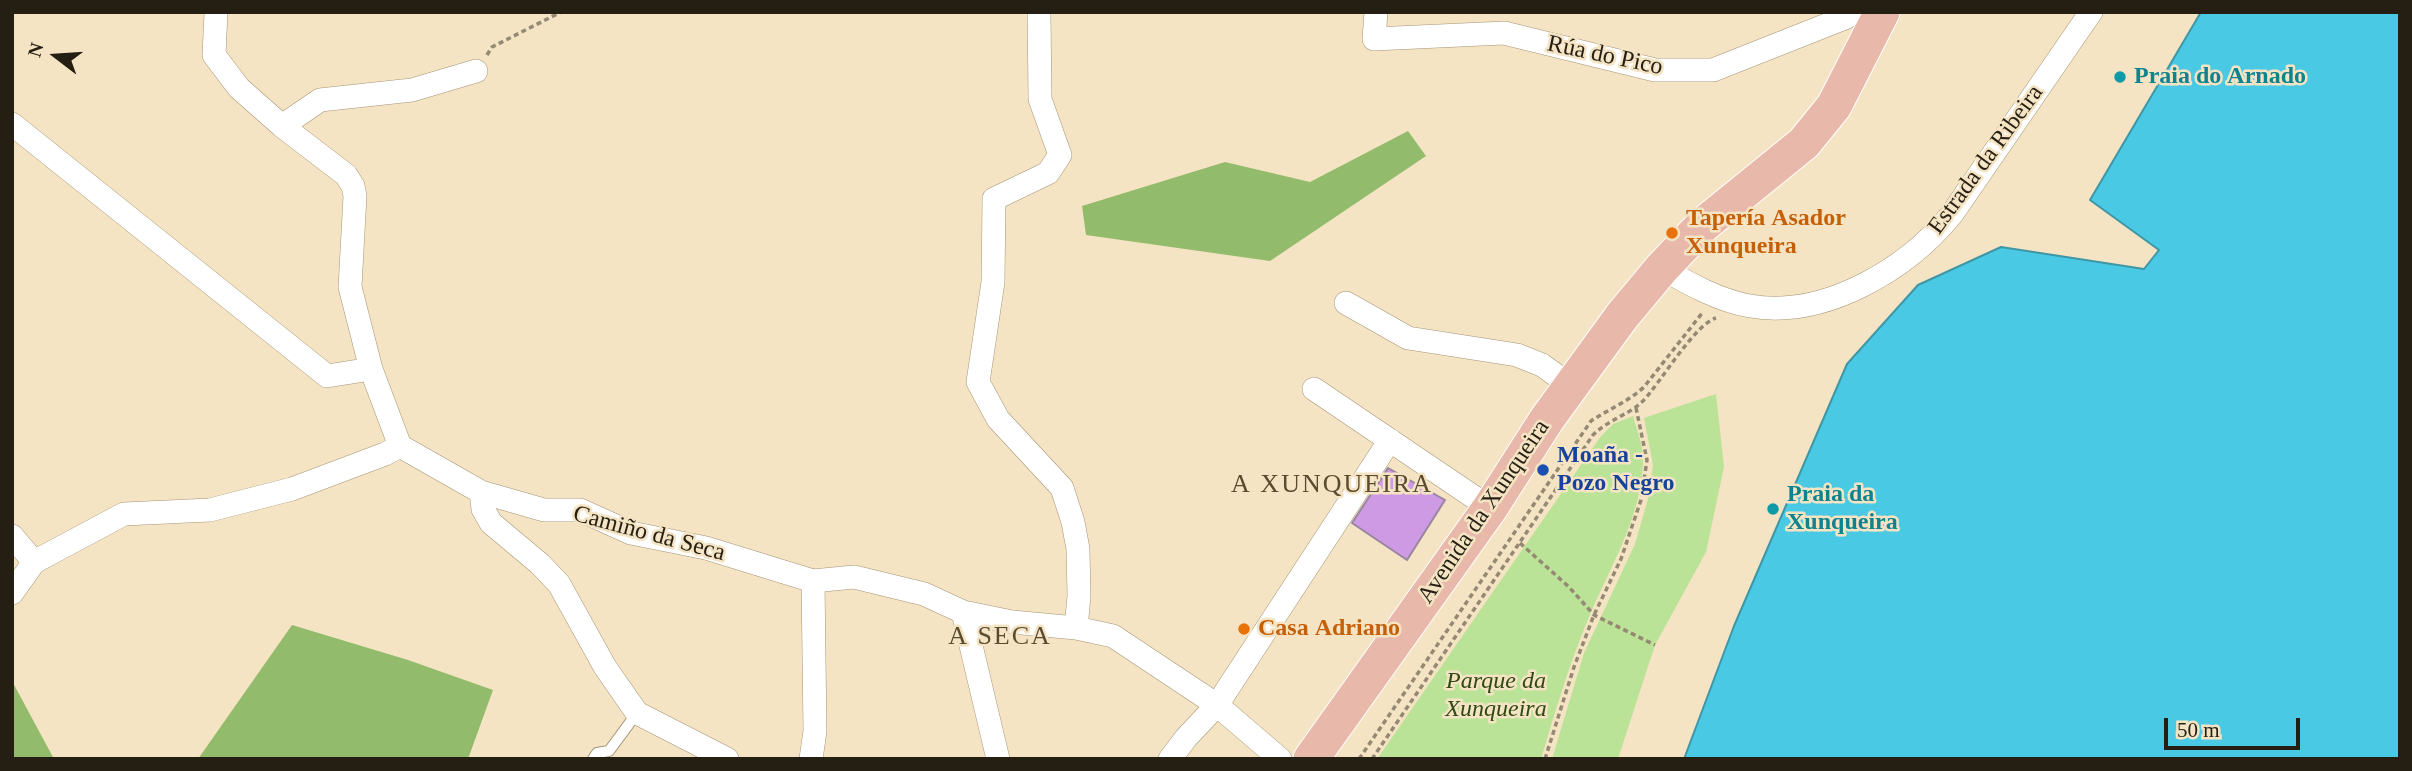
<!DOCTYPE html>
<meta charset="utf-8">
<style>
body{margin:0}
#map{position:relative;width:2412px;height:771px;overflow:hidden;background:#f5e4c4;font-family:Georgia,serif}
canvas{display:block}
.frame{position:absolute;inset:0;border:14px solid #251f13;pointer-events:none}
.north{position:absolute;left:21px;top:21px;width:70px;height:70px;-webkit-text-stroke:5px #f5e4c4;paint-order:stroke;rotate:287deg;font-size:19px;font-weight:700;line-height:28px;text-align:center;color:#251f13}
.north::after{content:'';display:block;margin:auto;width:24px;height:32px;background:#251f13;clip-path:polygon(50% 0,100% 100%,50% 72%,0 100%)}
.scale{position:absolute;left:2164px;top:718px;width:136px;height:32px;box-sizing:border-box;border:4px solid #251f13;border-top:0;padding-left:9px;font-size:21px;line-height:24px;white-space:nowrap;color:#251f13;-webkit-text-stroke:5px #f5e4c4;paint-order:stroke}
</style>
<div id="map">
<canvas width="2412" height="771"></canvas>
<div class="frame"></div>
<div class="north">N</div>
<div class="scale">50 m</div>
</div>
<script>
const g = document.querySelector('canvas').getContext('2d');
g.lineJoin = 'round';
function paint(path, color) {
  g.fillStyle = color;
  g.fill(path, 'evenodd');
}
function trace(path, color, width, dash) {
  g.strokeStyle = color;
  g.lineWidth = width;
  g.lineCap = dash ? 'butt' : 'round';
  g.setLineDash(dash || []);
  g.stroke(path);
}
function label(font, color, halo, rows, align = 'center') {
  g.font = font + ' Georgia,serif';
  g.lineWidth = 5;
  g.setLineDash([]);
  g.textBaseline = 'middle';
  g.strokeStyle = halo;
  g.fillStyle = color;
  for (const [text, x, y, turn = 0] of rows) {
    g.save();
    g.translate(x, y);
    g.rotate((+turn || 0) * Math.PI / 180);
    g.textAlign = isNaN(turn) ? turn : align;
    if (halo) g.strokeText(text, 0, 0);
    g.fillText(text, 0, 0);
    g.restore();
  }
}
const green = new Path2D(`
 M1716 394 1724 467 1706 552 1655 645 1618 759H1552L1584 653 1635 544 1648 499 1653 465 1644 418Z
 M1633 416C1637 430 1644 448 1643 462 1641 520 1608 570 1587 622 1568 667 1555 713 1541 759H1377L1601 436 1613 424Z`);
const forest = new Path2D(`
 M1408 131 1426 156 1270 261 1086 235 1082 206 1225 162 1310 182Z
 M292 625 408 660 493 690 468 759H198Z
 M12 681 54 759H12Z`);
const water = new Path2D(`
 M2201 12H2400V759H1684L1734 626 1847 364 1918 285 2001 247 2144 269 2159 250 2090 200Z`);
const building = new Path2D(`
 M1388 468 1445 500 1407 560 1352 523Z`);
const path = new Path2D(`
 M487 55 492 47 561 12
 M1520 543 1569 587 1594 615 1655 645
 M1359 759 1591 421C1609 409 1629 401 1644 387L1703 312
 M1372 759 1593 435C1609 419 1629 415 1643 401 1661 382 1694 325 1716 318
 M1545 759 1574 667 1594 615 1621 559 1641 500 1647 460 1636 408`);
const service = new Path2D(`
 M593 759 597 753 609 751 637 713`);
const minor = new Path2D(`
 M216 12 214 55 239 88 282 126 346 175 353 186 355 196 350 287 371 369 400 446 481 492 544 510H580L631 533 706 548 813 581 854 577 924 594 963 612 1012 622 1076 628 1113 636 1217 705 1280 759
 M1039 12 1040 99 1060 155 1048 173 994 199 993 282 978 382 998 419 1062 488 1073 522 1078 549 1079 596 1076 628
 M1376 12 1374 39 1504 33 1655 70H1713L1847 17 1853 12
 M12 124 327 376 371 369
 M282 126 320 100 412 90 476 71
 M1662 268C1689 284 1720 301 1750 306 1825 319 1907 269 1952 214L2091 12
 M1346 303 1408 338 1517 355 1542 365 1571 386
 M1314 389 1490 508
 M481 492 483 509 491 523 540 564 559 584 605 667 637 713 727 759
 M12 536 34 562
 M12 593 34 562 124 514 210 510 292 489 385 454 400 446
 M963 612 998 759
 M811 759 815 731 813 581
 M1170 759 1186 738 1217 705 1390 440`);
const primary = new Path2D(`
 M1311 759 1490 508 1547 419 1622 316 1662 268 1703 225 1804 143 1834 106 1882 12`);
const markers = [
 [2120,77,7,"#0f9aa8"],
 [1672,233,7,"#e8710a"],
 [1543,470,7,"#1a4fb4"],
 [1773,509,7,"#0f9aa8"],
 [1244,629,7,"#e8710a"]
];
const streetNames = [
 ["Rúa do Pico",1605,56,12],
 ["Estrada da Ribeira",1986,160,-54],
 ["Avenida da Xunqueira",1484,512,-56],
 ["Camiño da Seca",649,534,15]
];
const cultureNames = [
 ["Praia do Arnado",2134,77],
 ["Praia da",1787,495],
 ["Xunqueira",1787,523]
];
const foodNames = [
 ["Tapería Asador",1686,219],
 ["Xunqueira",1686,247],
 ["Casa Adriano",1258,629]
];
const transitNames = [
 ["Moaña -",1557,456],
 ["Pozo Negro",1557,484]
];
const parkNames = [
 ["Parque da",1496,682],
 ["Xunqueira",1496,710]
];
const neighbourhoodNames = [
 ["A XUNQUEIRA",1332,485],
 ["A SECA",1000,637]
];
paint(green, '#bae397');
paint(forest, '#92bb6c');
paint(water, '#4ac9e4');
trace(water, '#3f96a5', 2);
paint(building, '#cd9ae3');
trace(building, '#9885a0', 2);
trace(service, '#a49476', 12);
trace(minor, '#a49476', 24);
trace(primary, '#fff', 37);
trace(path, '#958973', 3.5, [5, 3.5]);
trace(service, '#fff', 10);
trace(minor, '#fff', 23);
trace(primary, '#e8b9aa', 35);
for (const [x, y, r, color] of markers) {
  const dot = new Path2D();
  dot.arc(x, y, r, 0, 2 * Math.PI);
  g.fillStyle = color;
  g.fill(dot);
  trace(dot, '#f5e4c4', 2.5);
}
label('24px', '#251f13', '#f5e4c4', streetNames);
label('bold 24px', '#0d838f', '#f5e4c4', cultureNames, 'left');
label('bold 24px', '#c56008', '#f5e4c4', foodNames, 'left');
label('bold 24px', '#164399', '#f5e4c4', transitNames, 'left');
label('italic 24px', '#2f4a12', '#f5e4c4', parkNames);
g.letterSpacing = '2px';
label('26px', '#594b2f', '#f5e4c4', neighbourhoodNames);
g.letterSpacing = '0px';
</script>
